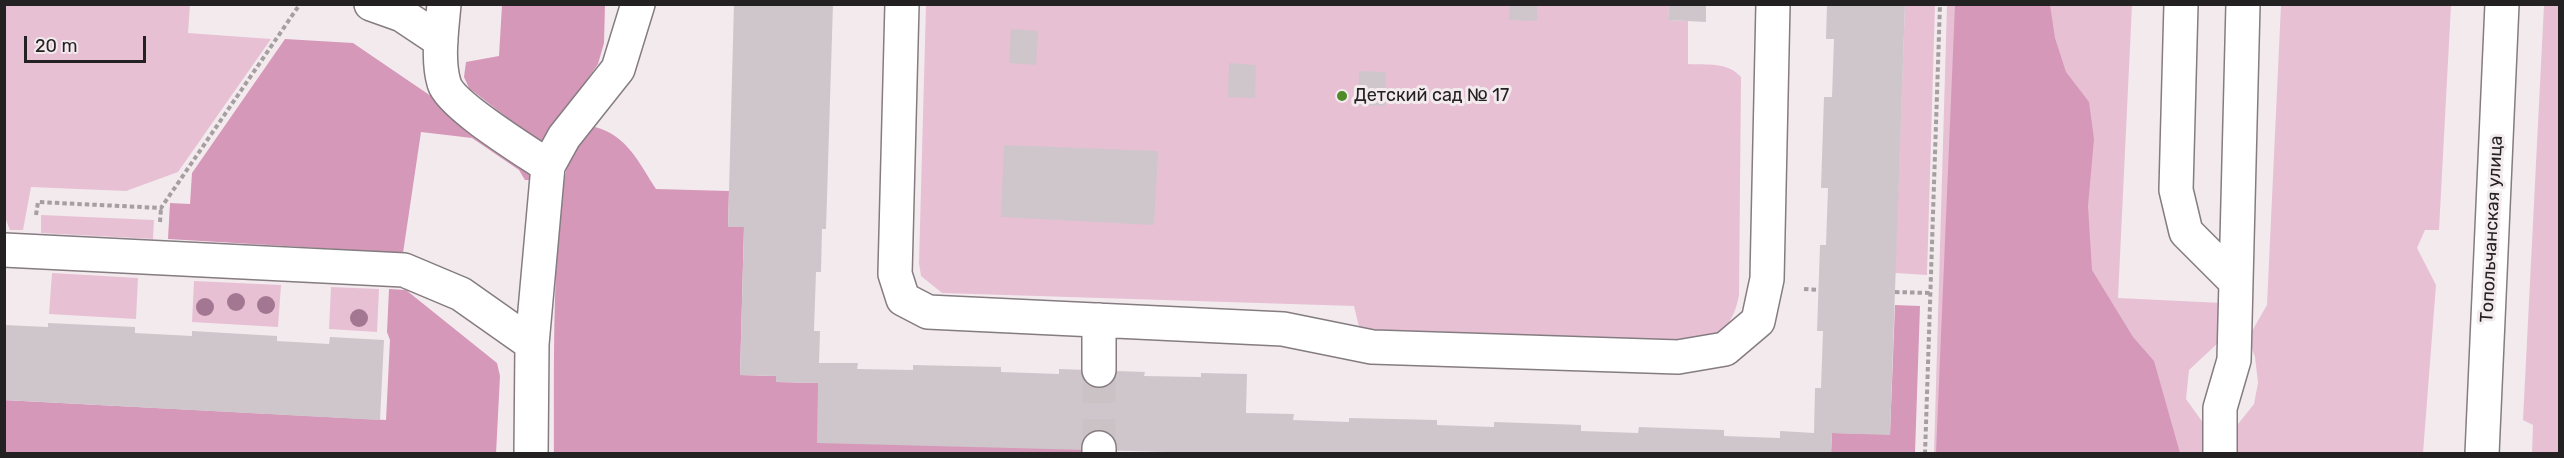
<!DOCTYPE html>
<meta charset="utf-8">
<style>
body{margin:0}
#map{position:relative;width:2564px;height:458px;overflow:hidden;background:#f3eaee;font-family:Rubik,sans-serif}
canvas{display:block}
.frame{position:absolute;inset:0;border:6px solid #242122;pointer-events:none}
.scale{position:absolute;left:24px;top:36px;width:122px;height:27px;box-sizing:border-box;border:3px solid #242122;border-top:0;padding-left:8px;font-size:18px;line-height:21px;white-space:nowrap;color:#242122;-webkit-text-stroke:4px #f3eaee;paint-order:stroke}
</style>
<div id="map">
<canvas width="2564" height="458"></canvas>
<div class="frame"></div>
<div class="scale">20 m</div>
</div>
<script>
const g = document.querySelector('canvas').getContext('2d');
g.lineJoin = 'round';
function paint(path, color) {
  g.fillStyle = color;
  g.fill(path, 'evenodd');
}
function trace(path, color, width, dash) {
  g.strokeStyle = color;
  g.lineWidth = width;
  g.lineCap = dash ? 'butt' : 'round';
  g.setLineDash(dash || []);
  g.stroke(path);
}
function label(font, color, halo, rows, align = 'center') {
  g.font = font + ' Rubik,sans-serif';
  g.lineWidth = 6;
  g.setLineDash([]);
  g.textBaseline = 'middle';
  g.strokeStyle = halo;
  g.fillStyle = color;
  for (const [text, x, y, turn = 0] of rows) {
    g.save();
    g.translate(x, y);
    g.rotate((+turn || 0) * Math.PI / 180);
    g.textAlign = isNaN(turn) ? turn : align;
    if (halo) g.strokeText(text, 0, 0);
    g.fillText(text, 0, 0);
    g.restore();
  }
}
const green = new Path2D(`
 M4 5H190L188 33 271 39 178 172 126 191 31 187 23 230H10L4 215Z
 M926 5H1669L1668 20 1688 21V64C1707 65 1728 62 1741 77L1739 295C1734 322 1723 334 1698 344L1367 333 1359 327 1354 306 942 293 921 276 919 263Z
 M1905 5H1935L1927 275 1895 273Z
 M1947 5H2132L2118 298 2222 303 2219 342 2189 370 2186 399 2209 431 2212 453 1934 454Z
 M2281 5H2451L2439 230H2425L2417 248 2436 285 2423 453 2229 454 2234 429 2254 404 2258 383 2255 357 2248 338 2267 305Z
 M2544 5H2560L2559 454 2532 453 2533 425 2523 420Z
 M41 215 154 220 153 239 41 233Z
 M52 273 138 278 136 319 49 314Z
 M194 281 281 285 278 327 192 322Z
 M331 287 379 289 377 332 329 329Z`);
const forest = new Path2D(`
 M502 5H605L604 43 598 64 542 145 469 88 464 77 466 62 499 56Z
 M1955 5H2050L2055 38 2066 72 2089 102 2094 139 2088 206 2092 270 2133 337 2154 361 2180 453H1936Z
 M285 39 353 43 450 109 527 169 531 180H525L519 170 472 138 421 132 403 253 168 239 170 203 190 204 192 173Z
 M595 127C627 135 639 163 656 189L729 191 728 227H744L740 375 776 376 777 382 818 383 1082 448V454H554C555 403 548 158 582 132 585 130 591 128 595 127Z
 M389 289 406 290 497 363 500 376 496 454 5 453 4 400 386 420 390 340 387 332Z
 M1895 305 1920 306 1915 453 1831 454 1832 433 1890 434Z`);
const building = new Path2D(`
 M734 4H833L826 229H822L821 272H816L814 331H820L819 363H858L857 369 913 370V365L1001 367V372L1059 374V369L1145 372 1144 376 1201 377V373L1247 374 1246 413 1294 414 1293 420 1349 422V418L1437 420V425L1494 427V422L1581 425V431L1638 433 1639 427 1724 430V436L1780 438V431L1814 433 1815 388H1821L1823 331H1817L1820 245H1826L1828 188H1821L1824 97H1832L1834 39H1826L1827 4H1905L1890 435 1832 433 1831 454H1245L817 443 818 383 776 382V376L740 375 744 227H728Z
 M1510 4H1537V21L1509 20Z
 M1669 4H1706V22L1668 20Z
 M1011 29 1038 31 1036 65 1009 63Z
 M1229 63 1256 65 1255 98 1228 97Z
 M1359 71 1386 72 1385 106 1358 105Z
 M1004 145 1158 151 1154 225 1001 217Z
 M48 323 135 327V333L192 336V331L277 336V341L329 344 330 337 384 340 380 420 4 400V325L48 327Z`);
const minorTunnel = new Path2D(`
 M1099 370V448`);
const path = new Path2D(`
 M36 215 38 202 161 208 300 4
 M160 222 161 208
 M1804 289 1818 290
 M1895 292 1930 293
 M1925 454 1940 4`);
const minor = new Path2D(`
 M371 4 402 15 441 41
 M444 4C442 29 437 59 444 83 450 105 526 151 548 166
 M902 4 895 274 903 299 928 312 1283 329 1372 347 1678 357 1725 349 1758 321 1767 279 1773 4
 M2181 4 2176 190 2186 232 2235 281
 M4 250 404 270 461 294 532 344
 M1099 370V320
 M531 454 532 344 548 166 564 137 618 69 638 4
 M1099 454V448
 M2220 454V408L2234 360 2243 4
 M2482 454 2502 4`);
const trees = [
 [236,302],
 [266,305],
 [205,307],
 [359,318]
];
const markers = [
 [1342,96,6,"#4f8b29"]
];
const poiNames = [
 ["Детский сад № 17",1354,96]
];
const streetNames = [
 ["Топольчанская улица",2492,229,-87]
];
paint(green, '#e7c0d4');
paint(forest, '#d698b9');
paint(building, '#cfc6cb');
trace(minorTunnel, '#cac2c5', 33, [33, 16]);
trace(minor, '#847c80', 36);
trace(path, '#a69fa2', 4, [4.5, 3]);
trace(minor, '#fff', 33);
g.fillStyle = '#a37792';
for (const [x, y] of trees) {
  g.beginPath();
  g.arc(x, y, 9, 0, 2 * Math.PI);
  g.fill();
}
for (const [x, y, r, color] of markers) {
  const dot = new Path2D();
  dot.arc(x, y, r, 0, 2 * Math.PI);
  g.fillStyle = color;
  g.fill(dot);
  trace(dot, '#f3eaee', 2);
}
label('18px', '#242122', '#f3eaee', poiNames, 'left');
label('18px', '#242122', '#f3eaee', streetNames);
</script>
